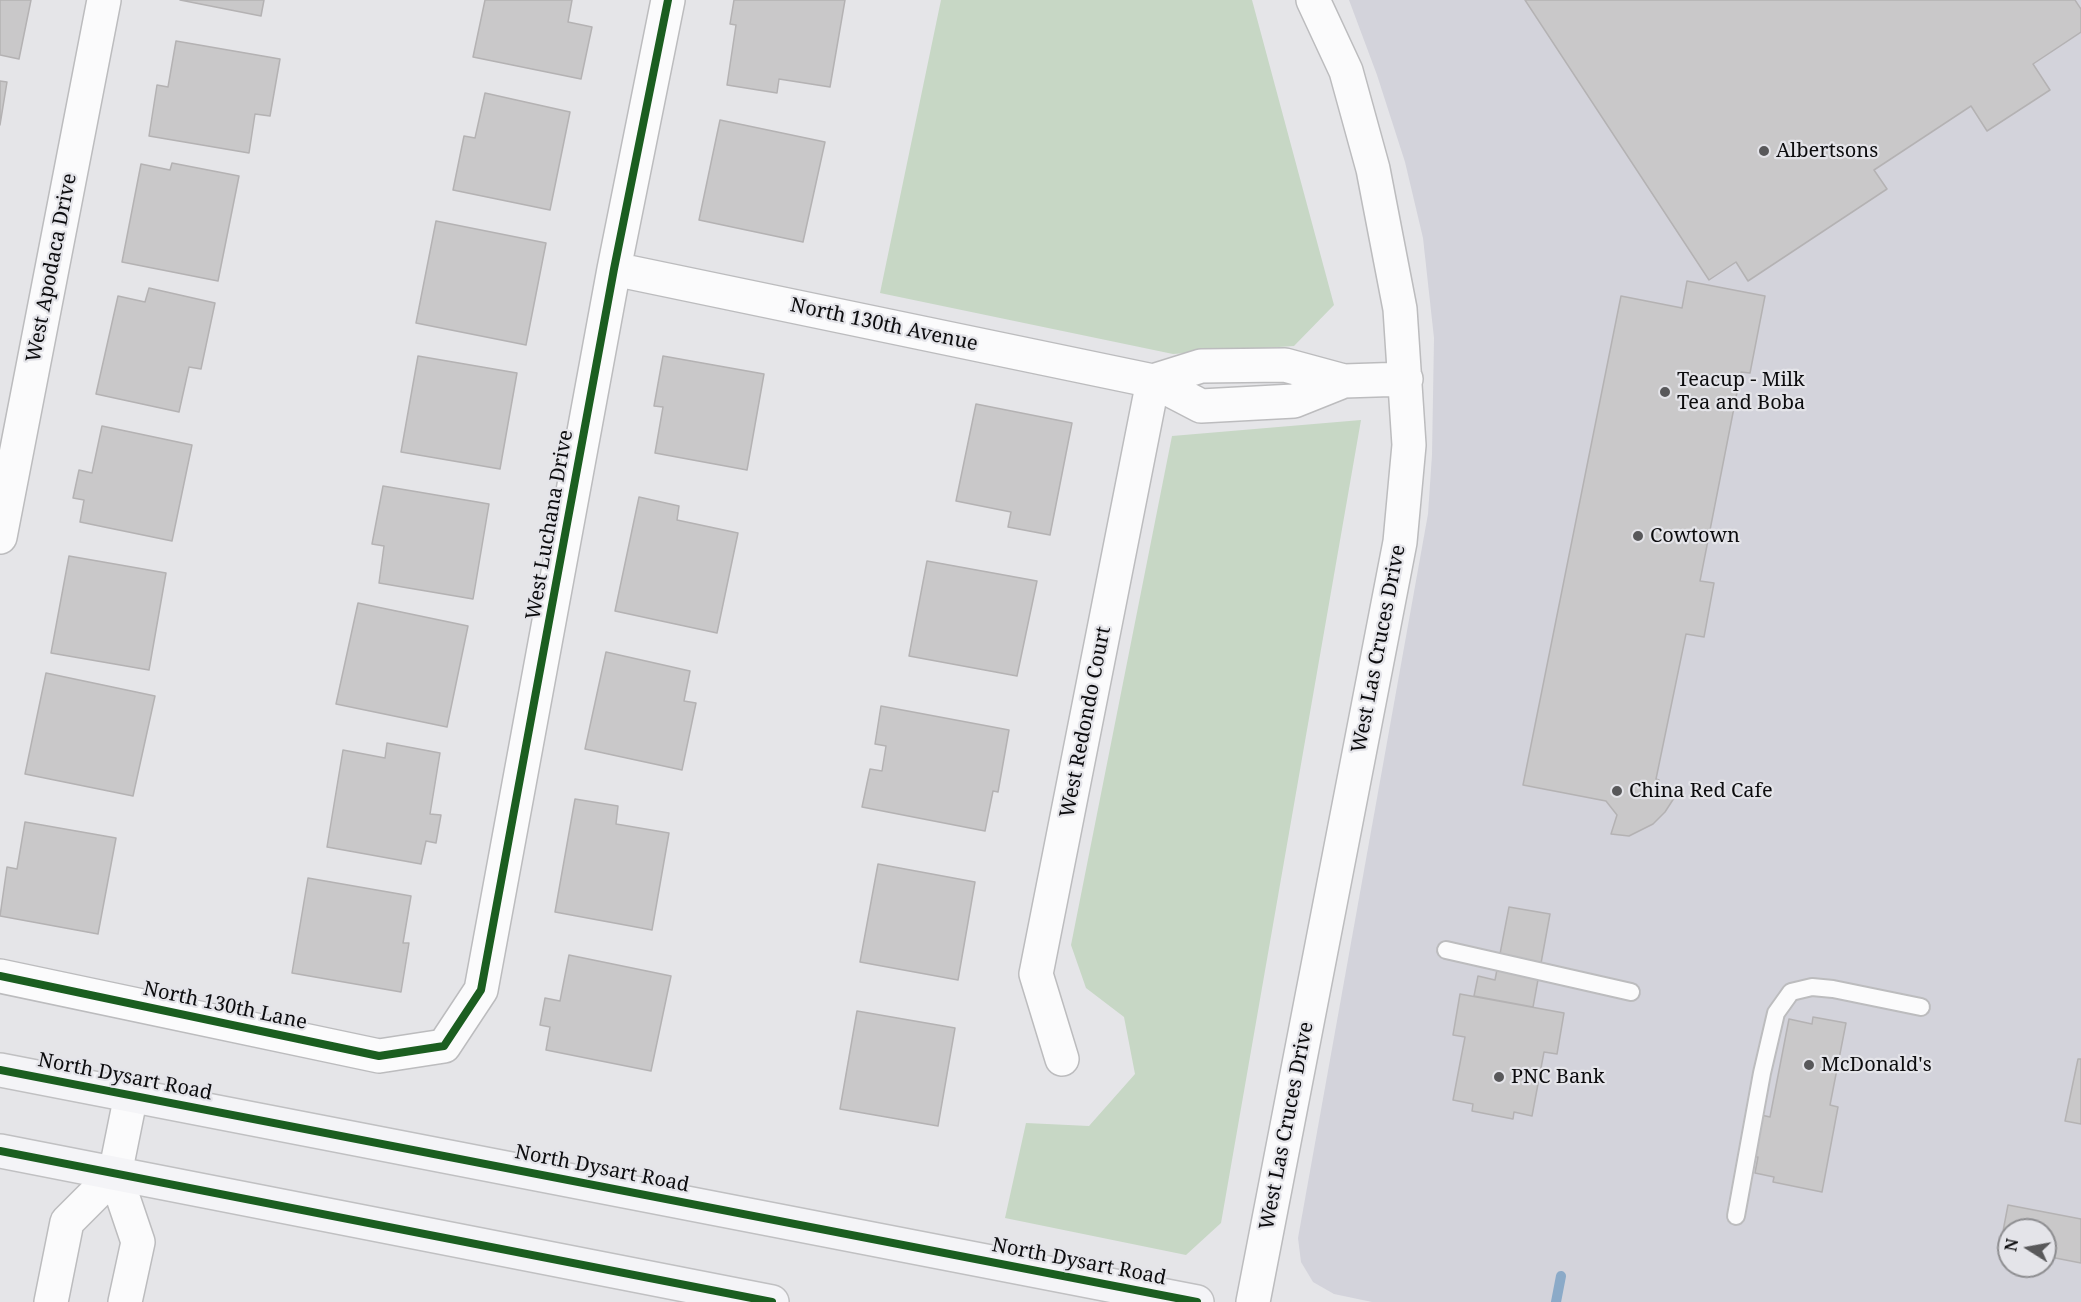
<!DOCTYPE html>
<style>
body{margin:0}
#map{position:relative;width:2081px;height:1302px;overflow:hidden;background:#e5e5e8;font-family:"Noto Serif",serif}
canvas{display:block}
.north{position:absolute;left:1997px;top:1218px;width:60px;height:60px;box-sizing:border-box;background:#e4e4e9;border:2px solid #8e8e91;border-radius:50%;rotate:281deg;font-size:16px;font-weight:700;line-height:24px;text-align:center;color:#0c0c0e}
.north::after{content:'';display:block;margin:auto;width:21px;height:27px;background:#58585a;clip-path:polygon(50% 0,100% 100%,50% 72%,0 100%)}
</style>
<div id="map">
<canvas width="2081" height="1302"></canvas>
<div class="north">N</div>
</div>
<script>
const g = document.querySelector('canvas').getContext('2d');
g.lineJoin = 'round';
function paint(path, color) {
  g.fillStyle = color;
  g.fill(path, 'evenodd');
}
function trace(path, color, width, dash) {
  g.strokeStyle = color;
  g.lineWidth = width;
  g.lineCap = dash ? 'butt' : 'round';
  g.setLineDash(dash || []);
  g.stroke(path);
}
function label(font, color, halo, rows, align = 'center') {
  g.font = font + ' "Noto Serif",serif';
  g.lineWidth = 4.5;
  g.setLineDash([]);
  g.textBaseline = 'middle';
  g.strokeStyle = halo;
  g.fillStyle = color;
  for (const [text, x, y, turn = 0] of rows) {
    g.save();
    g.translate(x, y);
    g.rotate((+turn || 0) * Math.PI / 180);
    g.textAlign = isNaN(turn) ? turn : align;
    if (halo) g.strokeText(text, 0, 0);
    g.fillText(text, 0, 0);
    g.restore();
  }
}
const built = new Path2D(`
 M1349 0H2081V1302H1372L1334 1294 1313 1282 1301 1262 1298 1238 1428 514 1432 455 1434 338 1423 238 1405 162 1377 75ZM2009 1230H2045V1266H2009Z`);
const green = new Path2D(`
 M941 0H1252L1334 305 1294 346 1173 354 880 293Z
 M1361 420 1221 1223 1186 1255 1005 1218 1026 1123 1089 1126 1135 1074 1124 1017 1086 988 1071 945 1172 436Z`);
const stream = new Path2D(`
 M1556 1302 1561 1276`);
const building = new Path2D(`
 M0 0H31L19 59 0 55Z
 M180 0H264L261 16Z
 M485 0H572L568 22 592 27 581 79 473 57Z
 M734 0H845L830 87 779 79 777 93 727 85 736 25 730 24Z
 M1525 0H2075L2081 9V32L2033 64 2050 90 1987 131 1971 106 1874 170 1887 189 1748 281 1736 262 1709 280Z
 M176 41 280 59 270 116 255 114 249 153 149 136 157 85 168 87Z
 M0 81 7 82 0 125Z
 M485 93 570 112 550 210 453 190 464 136 475 138Z
 M720 120 825 142 803 242 699 220Z
 M172 163 239 176 218 281 122 262 141 164 170 170Z
 M436 221 546 243 526 345 416 323Z
 M1687 281 1765 296 1750 373 1741 372 1700 581 1714 583 1704 637 1686 634 1656 779 1659 780 1657 790 1676 795 1665 812 1653 824 1629 836 1611 834 1617 815 1606 801 1523 785 1621 296 1682 308Z
 M149 288 215 303 201 369 189 367 179 412 96 394 118 296 145 302Z
 M418 356 517 373 500 469 401 452Z
 M663 356 764 374 747 470 655 453 663 407 654 406Z
 M976 404 1072 423 1050 535 1008 527 1011 512 956 501Z
 M102 426 192 445 172 541 80 522 84 500 73 498 79 470 92 473Z
 M383 486 489 504 473 599 379 583 384 546 372 544Z
 M639 497 679 506 677 520 738 533 717 633 615 611Z
 M69 556 166 573 149 670 51 653Z
 M927 561 1037 581 1017 676 909 656Z
 M358 603 468 626 447 727 336 704Z
 M606 652 690 671 684 701 696 703 682 770 585 749Z
 M46 673 155 696 133 796 25 774Z
 M881 706 1009 730 998 792 993 791 985 831 862 807 870 769 882 771 886 746 875 744Z
 M387 743 440 753 430 814 441 815 436 843 426 841 421 864 327 847 343 750 385 758Z
 M575 799 618 806 616 824 669 833 652 930 555 912Z
 M25 822 116 838 98 934 0 916 7 867 17 869Z
 M878 864 975 882 958 980 860 962Z
 M308 878 411 896 403 943H409L401 992 292 973Z
 M1509 907 1550 914 1533 1007 1474 996 1478 976 1495 980Z
 M569 955 671 976 651 1071 546 1050 550 1027 540 1025 545 998 560 1001Z
 M1460 994 1564 1013 1557 1054 1544 1052 1532 1116 1514 1112 1513 1119 1472 1111 1473 1104 1453 1100 1465 1037 1453 1035Z
 M857 1011 955 1028 938 1126 840 1109Z
 M1813 1017 1846 1023 1830 1105 1838 1107 1822 1192 1773 1182 1774 1177 1755 1173 1758 1157H1753L1761 1115 1770 1117 1789 1019 1812 1024Z
 M2078 1059H2081V1124L2065 1121Z
 M2008 1205 2081 1219V1263L2045 1256V1230H2009V1249L2000 1247Z`);
const lane = new Path2D(`
 M1446 950 1631 992
 M1736 1216 1762 1073 1776 1013 1791 992 1812 987 1833 989 1921 1007`);
const street = new Path2D(`
 M614 269 1153 381 1201 406 1294 401 1344 381
 M1153 381 1201 366 1285 365 1344 381 1406 379
 M0 537 104 0
 M0 976 379 1056 444 1046 481 990 614 269 668 0
 M1062 1059 1036 974 1153 381
 M51 1302 67 1222 115 1174
 M125 1302 138 1242 115 1174 131 1095
 M1253 1302 1400 542 1409 445 1400 309 1373 169 1346 71 1313 0`);
const primary = new Path2D(`
 M0 1070 1197 1302
 M0 1151 772 1302`);
const cycleway = new Path2D(`
 M0 976 379 1056 444 1046 481 990 614 269 668 0
 M0 1070 1197 1302
 M0 1151 772 1302`);
const markers = [
 [1764,151,6,"#58585a"],
 [1665,392,6,"#58585a"],
 [1638,536,6,"#58585a"],
 [1617,791,6,"#58585a"],
 [1809,1065,6,"#58585a"],
 [1499,1077,6,"#58585a"]
];
const poiNames = [
 ["Albertsons",1776,151],
 ["Teacup - Milk",1677,380],
 ["Tea and Boba",1677,403],
 ["Cowtown",1650,536],
 ["China Red Cafe",1629,791],
 ["McDonald's",1821,1065],
 ["PNC Bank",1511,1077]
];
const streetNames = [
 ["West Apodaca Drive",52,268,-79],
 ["North 130th Avenue",884,325,12],
 ["West Luchana Drive",550,525,-80],
 ["West Las Cruces Drive",1379,649,-79],
 ["West Redondo Court",1086,722,-79],
 ["North 130th Lane",225,1006,12],
 ["North Dysart Road",125,1077,11],
 ["West Las Cruces Drive",1287,1126,-79],
 ["North Dysart Road",602,1169,11],
 ["North Dysart Road",1079,1262,11]
];
paint(built, '#d3d3db');
paint(green, '#c7d7c5');
trace(stream, '#8baac8', 10);
paint(building, '#c9c8c9');
trace(building, '#b4b2b3', 1.5);
trace(lane, '#bcbcbe', 20);
trace(street, '#bcbcbe', 36);
trace(primary, '#c0c0c2', 36);
trace(lane, '#fbfbfc', 16);
trace(street, '#fbfbfc', 33);
trace(primary, '#f4f4f7', 33);
trace(cycleway, '#1b5e20', 8);
for (const [x, y, r, color] of markers) {
  const dot = new Path2D();
  dot.arc(x, y, r, 0, 2 * Math.PI);
  g.fillStyle = color;
  g.fill(dot);
  trace(dot, '#e4e4e9', 2);
}
label('20px', '#0c0c0e', '#e4e4e9', poiNames, 'left');
label('20px', '#0c0c0e', '#e4e4e9', streetNames);
</script>
